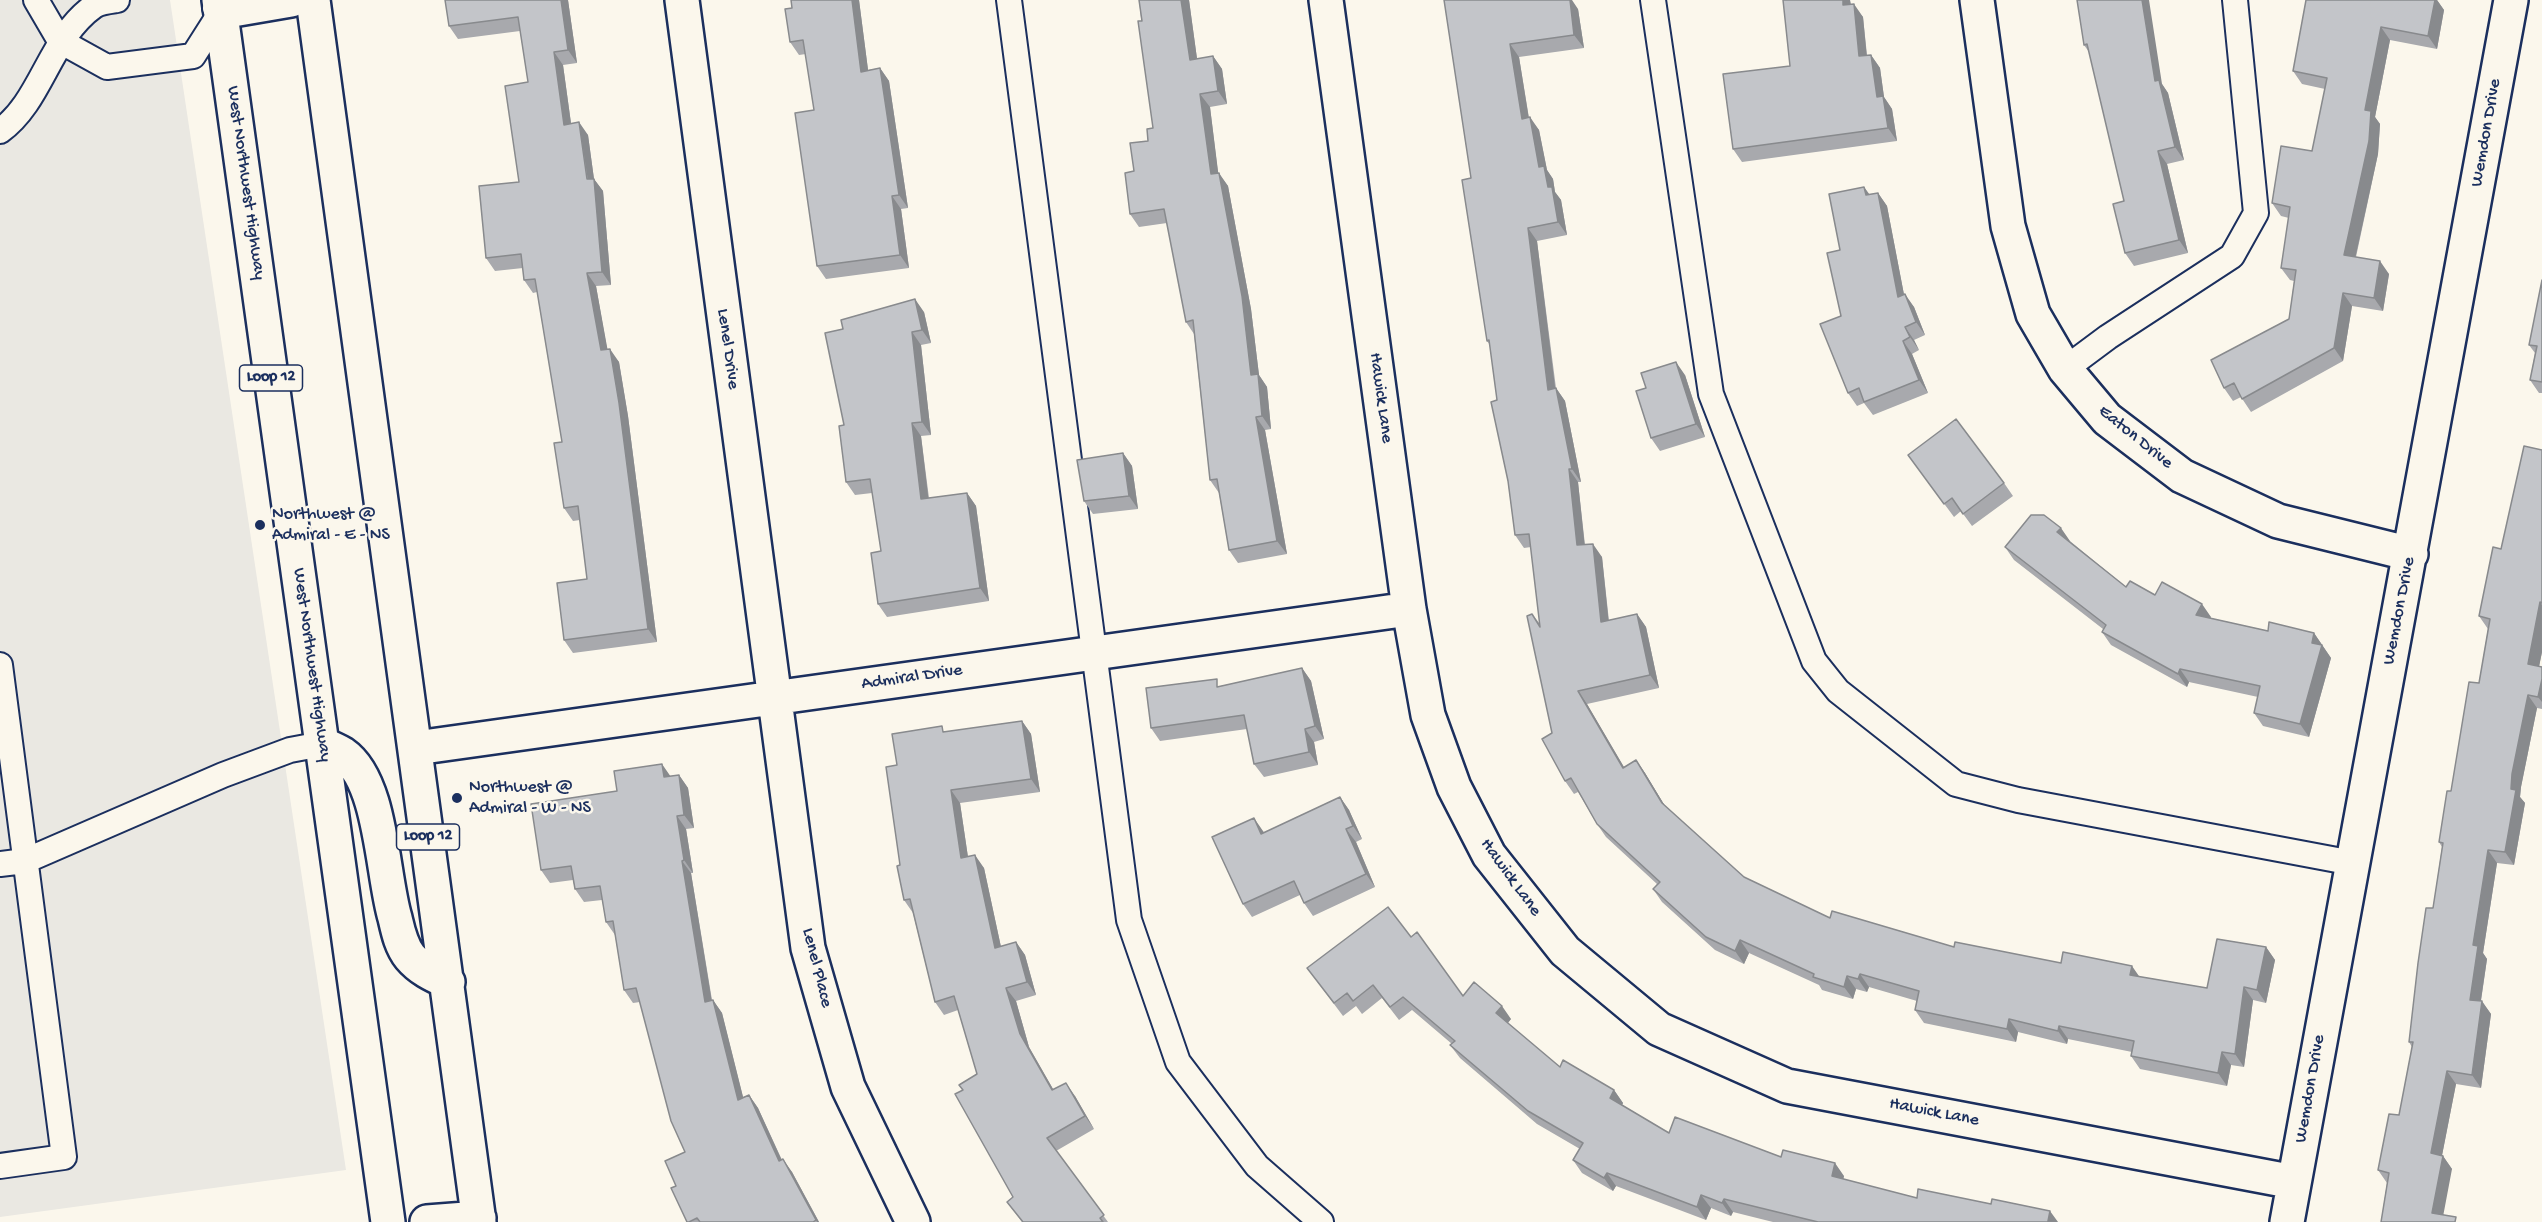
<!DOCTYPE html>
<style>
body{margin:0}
canvas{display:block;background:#fbf7ec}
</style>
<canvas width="2542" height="1222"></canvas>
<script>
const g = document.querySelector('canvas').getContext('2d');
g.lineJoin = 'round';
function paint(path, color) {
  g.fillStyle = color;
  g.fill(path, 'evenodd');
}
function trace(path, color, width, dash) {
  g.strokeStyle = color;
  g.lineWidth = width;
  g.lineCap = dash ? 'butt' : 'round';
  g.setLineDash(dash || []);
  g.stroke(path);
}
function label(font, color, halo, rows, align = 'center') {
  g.font = font + ' "Gochi Hand",sans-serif';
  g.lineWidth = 5;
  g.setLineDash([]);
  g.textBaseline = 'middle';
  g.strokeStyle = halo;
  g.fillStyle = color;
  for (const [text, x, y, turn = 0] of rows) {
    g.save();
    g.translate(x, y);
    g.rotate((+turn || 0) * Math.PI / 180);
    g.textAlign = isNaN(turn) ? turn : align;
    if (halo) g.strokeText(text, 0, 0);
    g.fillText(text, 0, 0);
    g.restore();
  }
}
const built = new Path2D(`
 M0 0H170L346 1170 0 1217Z`);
const service = new Path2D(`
 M36 0 60 41 107 67 193 56 221 12 215 8
 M1009 0 1129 920 1178 1062 1257 1166 1321 1222
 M1653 0 1711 394 1814 661 1838 691 1956 784 2018 800 2353 863
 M0 131C42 101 49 38 94 6 100 2 110 1 117 0
 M2065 369 2108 337 2232 256 2256 213 2235 0
 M0 665 64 1157 0 1166
 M0 864 25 861 223 775 290 750 322 744`);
const minor = new Path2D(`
 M682 0 808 948 848 1087 913 1222
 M1326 0 1409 609 1428 715 1454 787 1489 855 1565 951 1659 1029 1787 1086 2294 1182
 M1977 0 2008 226 2033 314 2065 369 2107 419 2182 476 2278 521 2411 554
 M416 748 1409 609
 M2287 1222 2511 0`);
const primary = new Path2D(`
 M219 0 388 1222
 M313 0 479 1222
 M221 12 291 0
 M322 744C329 747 336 750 343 754 382 781 382 875 395 918 398 931 401 946 410 957 420 969 433 975 448 982
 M427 1222 479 1218`);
const wall = new Path2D(`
 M568 0 577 63 563 65 571 123 588 135 594 179 603 191 611 285 596 286 607 349 619 362 628 416 657 642 573 653 564 640 587 579 580 520 573 521 564 508 562 442 537 292 533 293 524 280 523 268 495 271 486 258 519 182 528 82 520 31 458 39 449 26Z
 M791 0H859L868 70 880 68 889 81 908 208 901 209 909 268 826 279 817 266 814 110 806 54 799 55 790 42 792 8Z
 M1139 0H1189L1197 59 1213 56 1222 69 1227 104 1210 107 1218 173 1228 186 1251 309 1259 375 1267 387 1271 429 1265 430 1287 554 1238 563 1229 550 1219 493 1210 480 1194 334 1186 322 1167 223 1139 227 1130 214 1134 171 1148 141 1153 128Z
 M1444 0 1578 9 1584 48 1519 57 1529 118 1539 130 1547 170 1553 179 1555 192 1561 200 1567 235 1537 241 1556 388 1565 401 1581 482H1578L1585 545 1602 557 1609 621 1637 614 1646 627 1659 688 1587 704 1624 767 1636 760 1645 773 1665 806 1744 877 1830 918 1954 947 2061 963 2207 988 2266 947 2275 960 2266 1003 2253 1000 2244 1067 2231 1065 2227 1086 2140 1069 2131 1056 2132 1052 2068 1039 2067 1044 2018 1032 2016 1042 1924 1023 1915 1010 1917 1001 1869 987 1867 992 1856 989 1853 999 1822 990 1819 985 1749 953 1744 964 1715 950 1662 902 1653 889 1657 884 1606 837 1597 824 1578 792 1574 794 1565 781 1552 733 1532 614 1540 624 1531 547 1524 548 1515 535 1490 345 1487 341 1471 178Z
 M1850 0 1851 4 1863 17 1867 55H1871L1880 68 1884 97 1892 109 1897 141 1742 162 1733 149 1790 66Z
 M2077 0 2162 84 2168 93 2184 160 2167 164 2188 253 2134 266 2125 253 2124 201 2089 52 2084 45Z
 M2306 0H2437L2444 10 2437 49 2390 40 2375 117 2380 124 2378 154 2356 257 2389 274 2383 311 2352 306 2343 361 2251 412 2241 397 2233 401 2224 388 2289 319 2294 281 2290 280 2281 268 2289 218 2281 216 2272 203 2312 151 2325 89 2302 84 2293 71Z
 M1864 187 1870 195 1878 193 1887 206 1904 295 1914 307 1925 335 1914 340 1919 350 1912 354 1928 393 1873 415 1864 403 1857 406 1848 393 1841 316 1840 250Z
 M2542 280V393H2539L2530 380 2535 353 2529 345Z
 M924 312 931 343 921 345 931 435 921 436 929 498 967 493 976 506 989 601 887 617 878 604 881 551 872 493 855 495 846 482 844 425Z
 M1685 375 1705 437 1660 451 1651 438 1646 388Z
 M2542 450V652L2539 666 2542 667V709L2537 708 2521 787 2520 797 2525 803 2514 865 2497 863 2483 953 2487 959 2481 1001 2491 1014 2481 1088 2456 1084 2442 1155 2443 1156 2452 1169 2381 1222 2387 1183 2378 1170 2399 1115 2412 1047 2409 1042 2433 908 2442 847 2439 842 2451 791 2479 683 2488 629 2479 616 2501 549Z
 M1123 453 1132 466 1138 509 1093 514 1084 501Z
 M1908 455 2004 483 2013 496 1972 526 1961 511 1954 517Z
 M2070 541 2126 587 2155 595 2211 617 2210 618 2268 631 2314 633 2331 658 2309 737 2263 726 2254 713 2258 697 2189 682 2187 687 2111 645 2102 632 2103 629 2014 560 2005 547Z
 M1302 668 1311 681 1324 739 1314 742 1318 765 1264 777 1254 764 1247 729 1160 741 1151 728 1221 686Z
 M1022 721 1031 734 1040 792 960 803 968 857 984 868 1001 947 1016 942 1025 955 1036 995 1016 1001 1029 1047 1053 1089 1075 1096 1094 1129 1056 1151 1108 1222H1022L1007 1202 1013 1197 963 1090 977 1074 958 1010 944 1015 935 1002 913 913 904 900 900 865 897 765 946 732Z
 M679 775 688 788 694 828 686 829 693 873H691L712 1000H713L722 1013 743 1097 749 1095 758 1108 782 1160 792 1172 819 1222H687L676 1186 685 1152 640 1002 633 1003 624 990 615 935 606 922 602 900 584 902 575 889 573 880 550 883 541 870 617 791 671 776Z
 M1340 797 1349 810 1362 839 1356 842 1375 887 1313 916 1304 903 1300 895 1252 917 1243 904 1263 831 1264 833Z
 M1411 937 1463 996 1511 1019 1508 1023 1560 1067 1614 1090 1623 1103 1622 1105 1669 1133 1781 1157 1844 1176 1843 1179 1917 1198 2058 1222H1773L1733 1212 1731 1216 1711 1208 1706 1220 1616 1186 1613 1191 1582 1173 1573 1160 1580 1149 1537 1124 1460 1058 1450 1045 1452 1044 1412 1010 1399 1020 1382 998 1362 1014 1356 1006 1343 1016 1307 968Z`);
const shadedWall = new Path2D(`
 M561 0H568L577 63 568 50Z
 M852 0H859L870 85 861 72Z
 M1181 0H1189L1199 73 1190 60Z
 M1570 0H1572L1578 9 1584 48 1574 35Z
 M1843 0H1850L1852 18 1843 5Z
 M2142 0H2149L2162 84 2168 93 2184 160 2175 147 2155 81Z
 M2435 0H2437L2444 10 2437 49 2428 36Z
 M1854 4 1863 17 1868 69 1859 56Z
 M2381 27 2390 40 2375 117 2380 124 2378 154 2353 268 2344 255 2365 110Z
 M1510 44 1519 57 1531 132 1522 119Z
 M554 52 563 65 573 138 564 125Z
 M1871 55 1880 68 1884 97 1892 109 1897 141 1888 128 1877 97Z
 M1213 56 1222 69 1227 104 1218 91Z
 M880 68 889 81 908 208 899 195Z
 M1200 94 1210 107 1220 187 1211 174Z
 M1530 117 1539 130 1547 170 1553 179 1555 192 1561 200 1567 235 1558 222 1548 187 1539 167Z
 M579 122 588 135 594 179 603 191 611 285 602 272Z
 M2158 151 2167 164 2188 253 2179 240Z
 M1219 173 1228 186 1251 309 1259 375 1267 387 1271 429 1262 416 1251 375Z
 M1864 187 1873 200 1866 195Z
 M1878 193 1887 206 1907 310 1898 297Z
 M892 196 901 209 909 268 900 255Z
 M1528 228 1537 241 1557 403 1548 390Z
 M2380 261 2389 274 2383 311 2374 298Z
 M587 273 596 286 610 363 601 350Z
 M2343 293 2352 306 2343 361 2334 348Z
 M1905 294 1914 307 1925 335 1916 322Z
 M915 299 924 312 931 343 922 330Z
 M1905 327 1914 340 1919 350 1910 337Z
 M912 332 921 345 931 435 922 422Z
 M1903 341 1912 354 1928 393 1919 380Z
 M610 349 619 362 628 416 657 642 648 629Z
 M1676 362 1685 375 1705 437 1696 424Z
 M1556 388 1565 401 1581 482 1572 469Z
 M1256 417 1265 430 1287 554 1277 541Z
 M912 423 921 436 930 512 921 499Z
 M1123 453 1132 466 1138 509 1129 496Z
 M1569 469 1578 482 1586 558 1577 545Z
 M967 493 976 506 989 601 980 588Z
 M2061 528 2070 541 2066 545 2057 532Z
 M1593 544 1602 557 1610 635 1601 622Z
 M2540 602 2542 605V652L2537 677 2528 664Z
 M2202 604 2211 617 2205 628 2196 615Z
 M1637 614 1646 627 1659 688 1650 675Z
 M2314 633 2331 658 2309 737 2300 724 2312 643Z
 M1302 668 1311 681 1324 739 1315 726Z
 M2180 669 2189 682 2187 687 2178 674Z
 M2542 679V702L2538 697Z
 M1578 691 1587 704 1632 781 1623 768Z
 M2528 695 2537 708 2521 787 2520 797 2525 803 2514 865 2505 852 2512 774Z
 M1022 721 1031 734 1040 792 1031 779Z
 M1305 729 1314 742 1318 765 1309 752Z
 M1636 760 1645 773 1671 816 1662 803Z
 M662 764 671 777H664Z
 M679 775 688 788 694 828 684 815Z
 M951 790 960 803 970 871 961 858Z
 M1340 797 1349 810 1362 839 1353 826Z
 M677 816 686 829 693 873 684 860Z
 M1254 818 1263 831 1270 847 1261 834Z
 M1346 829 1356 842 1375 887 1366 874Z
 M2488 850 2497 863 2483 953 2487 959 2479 1013 2470 1000 2473 945Z
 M975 855 984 868 1004 961 995 948Z
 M682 861 691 873 714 1015 705 1002Z
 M1740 940 1749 953 1744 964 1735 951Z
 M1016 942 1025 955 1036 995 1027 982Z
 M2266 947 2275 960 2266 1003 2257 990Z
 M2132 966 2141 979 2130 975Z
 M1860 974 1869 987 1867 992 1858 979Z
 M1847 976 1856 989 1853 999 1844 987Z
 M2244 987 2253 1000 2244 1067 2235 1054Z
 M1006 988 1016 1001 1029 1047 1061 1103 1052 1090 1020 1034Z
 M713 1000 722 1013 747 1113 738 1100Z
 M2482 1001 2491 1014 2481 1088 2472 1075Z
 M1502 1006 1511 1019 1505 1026 1496 1013Z
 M2009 1019 2018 1032 2016 1042 2007 1029Z
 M2059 1026 2068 1039 2067 1044 2058 1031Z
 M2222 1052 2231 1065 2227 1086 2218 1073Z
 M2447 1071 2456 1084 2440 1166 2431 1153Z
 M1066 1083 1075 1096 1094 1129 1085 1116Z
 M1614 1090 1623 1103 1619 1111 1610 1098Z
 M749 1095 758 1108 788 1174 779 1161Z
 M2443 1156 2452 1169 2442 1222 2432 1213Z
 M783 1159 792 1172 819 1222H817Z
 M1835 1163 1844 1176 1841 1189 1832 1176Z
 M1607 1173 1616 1186 1613 1191 1604 1178Z
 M1701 1195 1711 1208 1706 1220 1697 1207Z
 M1724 1199 1733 1212 1731 1216 1722 1203Z
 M2050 1211 2058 1222H2049L2048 1221Z`);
const building = new Path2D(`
 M445 0H561L568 50 554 52 564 125 579 122 587 179H594L602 272 587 273 601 350 610 349 619 403 648 629 564 640 557 583 587 579 578 506 564 508 554 443 562 442 535 279 524 280 521 254 486 258 479 186 519 182 505 86 528 82 518 17 449 26Z
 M791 0H852L861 72 880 68 899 195 892 196 900 255 817 266 795 113 814 110 803 40 790 42 785 9 792 8Z
 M1139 0H1181L1190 60 1213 56 1218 91 1200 94 1211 174 1219 173 1242 296 1251 375 1258 374 1262 416 1256 417 1277 541 1229 550 1217 479 1210 480 1193 320 1186 322 1164 209 1130 214 1125 173 1134 171 1130 143 1148 141 1147 129 1153 128 1138 21H1142Z
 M1444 0H1570L1574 35 1510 44 1522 119 1530 117 1539 167 1544 166 1548 187H1552L1558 222 1528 228 1548 390 1556 388 1572 469H1569L1577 545 1593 544 1601 622 1637 614 1650 675 1578 691 1623 768 1636 760 1662 803 1744 877 1830 918 1832 911 1954 947 1955 942 2061 963 2063 952 2132 966 2130 975 2207 988 2217 939 2266 947 2257 990 2244 987 2235 1054 2222 1052 2218 1073 2131 1056 2134 1041 2059 1026 2058 1031 2009 1019 2007 1029 1915 1010 1919 991 1860 974 1858 979 1847 976 1844 987 1813 977 1814 974 1740 940 1735 951 1706 937 1653 889 1660 882 1597 824 1571 778 1565 781 1542 739 1552 733 1527 616 1532 614 1540 627 1529 534 1515 535 1508 481 1491 402 1497 400 1489 340 1487 341 1462 180 1471 178Z
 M1783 0H1843V5L1854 4 1859 56 1871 55 1877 97 1883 96 1888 128 1733 149 1723 74 1790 66Z
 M2077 0H2142L2155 81 2159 80 2175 147 2158 151 2179 240 2125 253 2113 204 2124 201 2087 44 2084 45Z
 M2306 0H2435L2428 36 2381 27 2365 110 2371 111 2369 141 2344 255 2380 261 2374 298 2343 293 2334 348 2242 399 2234 383 2224 388 2211 360 2289 319 2296 270 2281 268 2290 207 2272 203 2281 146 2312 151 2327 78 2293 71Z
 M1864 187 1866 195 1878 193 1898 297 1905 294 1916 322 1905 327 1910 337 1903 341 1919 380 1864 402 1859 388 1848 393 1820 324 1841 316 1827 253 1840 250 1829 194Z
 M2542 280V382L2530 380 2537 346 2529 345Z
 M915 299 922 330 912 332 922 422 912 423 921 499 967 493 980 588 878 604 871 553 881 551 870 479 846 482 839 426 844 425 825 333 843 329 841 320Z
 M1676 362 1696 424 1651 438 1636 391 1646 388 1641 373Z
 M1956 419 2004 483 1963 514 1952 498 1944 504 1908 455Z
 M2524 446 2542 450V603L2540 602 2528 664 2542 667V679L2538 697 2528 695 2512 774 2511 789 2516 790 2505 852 2488 850 2473 945 2478 946 2470 1000 2482 1001 2472 1075 2447 1071 2431 1153 2443 1156 2432 1213 2456 1217 2455 1222H2381L2389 1173 2378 1170 2389 1114 2399 1115 2413 1042H2409L2418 963 2426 908H2433L2443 843 2439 842 2447 791H2451L2469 682 2479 683 2490 619 2479 616 2493 547 2501 549Z
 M1123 453 1129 496 1084 501 1077 460Z
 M2031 515H2044L2061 528 2057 532 2126 587 2130 581 2155 595 2162 582 2202 604 2196 615 2268 631 2269 622 2314 633 2312 643 2322 645 2300 724 2254 713 2260 686 2180 669 2178 674 2102 632 2106 625 2005 547Z
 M1302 668 1315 726 1305 729 1309 752 1254 764 1244 715 1151 728 1146 688 1217 679V687Z
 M1022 721 1031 779 951 790 961 858 975 855 995 948 1016 942 1027 982 1006 988 1020 1034 1052 1090 1066 1083 1085 1116 1047 1138 1104 1215 1100 1218 1103 1222H1023L1007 1202 1013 1197 955 1094 963 1090 959 1085 977 1074 954 996 935 1002 910 899 904 900 897 866 900 865 886 767 897 765 892 734 942 726 943 732Z
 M662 764 664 777 679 775 684 815 677 816 684 860 682 861 705 1002 713 1000 738 1100 749 1095 779 1161 783 1159 816 1220 813 1222H700L697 1218 689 1222H687L671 1188 676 1186 665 1161 685 1152 671 1121 636 988 624 990 613 921 606 922 600 886 575 889 571 866 541 870 531 804 617 791 614 771Z
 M1340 797 1353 826 1346 829 1366 874 1304 903 1294 881 1243 904 1212 837 1254 818 1261 834Z
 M1388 907 1411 937 1417 932 1463 996 1474 982 1502 1006 1496 1013 1560 1067 1563 1060 1614 1090 1610 1098 1669 1133 1675 1117 1781 1157 1783 1150 1835 1163 1832 1176 1917 1198 1918 1189 1991 1204 1992 1199 2050 1211 2048 1221 2054 1222H1818L1724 1199 1722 1203 1701 1195 1697 1207 1607 1173 1604 1178 1573 1160 1583 1143 1528 1111 1450 1045 1455 1041 1403 997 1390 1007 1373 985 1353 1001 1347 993 1334 1003 1307 968Z`);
const markers = [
 [260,525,6,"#1b2f5e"],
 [457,798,6,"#1b2f5e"]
];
const shields = [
 [271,378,63],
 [428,837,63]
];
const shieldNames = [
 ["Loop 12",271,378],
 ["Loop 12",428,837]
];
const streetNames = [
 ["Wemdon Drive",2487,133,-80],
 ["West Northwest Highway",245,183,82],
 ["Lenel Drive",727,349,82],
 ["Hawick Lane",1380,398,82],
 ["Eaton Drive",2135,438,39],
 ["Wemdon Drive",2400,611,-79],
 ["West Northwest Highway",311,665,82],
 ["Admiral Drive",912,678,-8],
 ["Hawick Lane",1510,878,54],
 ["Lenel Place",816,968,76],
 ["Wemdon Drive",2311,1089,-80],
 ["Hawick Lane",1934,1113,11]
];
const poiNames = [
 ["Northwest @",272,515],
 ["Admiral - E - NS",272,536],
 ["Northwest @",469,788],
 ["Admiral - W - NS",469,809]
];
paint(built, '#eae8e2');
trace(service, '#1b2f5e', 28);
trace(minor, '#1b2f5e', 38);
trace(primary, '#1b2f5e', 38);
trace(service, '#fbf7ec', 24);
trace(minor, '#fbf7ec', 33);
trace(primary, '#fbf7ec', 33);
paint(wall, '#a8a9ad');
paint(shadedWall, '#888a8d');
paint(building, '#c3c5c9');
trace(building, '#888a8d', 1.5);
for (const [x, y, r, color] of markers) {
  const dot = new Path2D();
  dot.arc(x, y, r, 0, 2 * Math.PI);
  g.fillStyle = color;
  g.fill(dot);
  trace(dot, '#fbf7ec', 2);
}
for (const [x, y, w] of shields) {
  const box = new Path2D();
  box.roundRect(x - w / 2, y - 13, w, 26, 4.5);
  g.fillStyle = '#fbf7ec';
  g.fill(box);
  trace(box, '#1b2f5e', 1.5);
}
label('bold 16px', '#1b2f5e', null, shieldNames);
label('18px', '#1b2f5e', '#fbf7ec', streetNames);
label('18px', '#1b2f5e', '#fbf7ec', poiNames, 'left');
</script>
